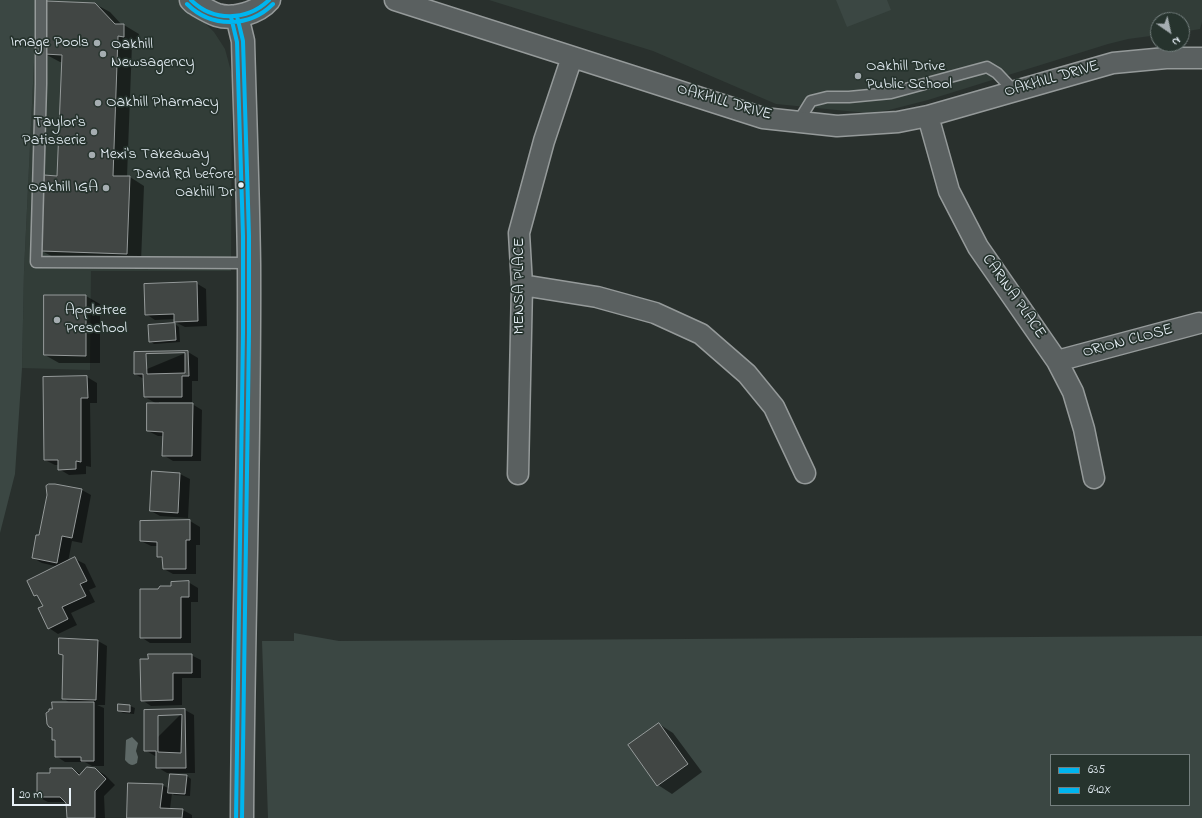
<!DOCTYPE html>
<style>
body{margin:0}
#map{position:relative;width:1202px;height:818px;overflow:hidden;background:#29302d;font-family:"Indie Flower",sans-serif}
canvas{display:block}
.legend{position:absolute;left:1050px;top:754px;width:140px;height:52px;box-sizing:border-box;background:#26332d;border:1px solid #747f7e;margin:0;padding:5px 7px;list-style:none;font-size:12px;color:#e8f1f8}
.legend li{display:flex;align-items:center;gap:8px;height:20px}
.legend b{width:20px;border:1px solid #747f7e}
.north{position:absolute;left:1150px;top:12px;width:40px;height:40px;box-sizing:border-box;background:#26332d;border:1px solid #747f7e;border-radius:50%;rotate:146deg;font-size:11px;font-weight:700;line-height:16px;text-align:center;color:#e8f1f8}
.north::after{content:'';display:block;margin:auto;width:14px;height:18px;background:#a5adb1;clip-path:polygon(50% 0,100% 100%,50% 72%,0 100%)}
.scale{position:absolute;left:12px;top:788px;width:59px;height:18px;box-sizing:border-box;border:2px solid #e8f1f8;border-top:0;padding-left:5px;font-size:12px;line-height:14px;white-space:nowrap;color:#e8f1f8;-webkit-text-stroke:3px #26332d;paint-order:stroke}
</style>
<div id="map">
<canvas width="1202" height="818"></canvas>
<ul class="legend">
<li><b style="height:5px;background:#00b5ef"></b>635</li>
<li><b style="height:5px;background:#00b5ef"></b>642X</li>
</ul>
<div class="north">N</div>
<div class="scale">20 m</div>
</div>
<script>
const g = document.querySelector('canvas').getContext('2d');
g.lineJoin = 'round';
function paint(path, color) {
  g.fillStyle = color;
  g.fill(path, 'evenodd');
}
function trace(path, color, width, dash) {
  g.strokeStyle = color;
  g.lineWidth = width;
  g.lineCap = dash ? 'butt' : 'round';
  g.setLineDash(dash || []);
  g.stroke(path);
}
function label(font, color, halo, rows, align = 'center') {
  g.font = font + ' "Indie Flower",sans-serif';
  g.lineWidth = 3.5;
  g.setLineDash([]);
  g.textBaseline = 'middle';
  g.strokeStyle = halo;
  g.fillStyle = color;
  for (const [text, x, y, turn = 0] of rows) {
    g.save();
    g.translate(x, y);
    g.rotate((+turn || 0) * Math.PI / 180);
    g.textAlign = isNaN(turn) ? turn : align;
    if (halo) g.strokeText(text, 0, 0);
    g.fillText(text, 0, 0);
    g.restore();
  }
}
const built = new Path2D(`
 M37 0H179L187 9 200 18 214 32 225 49 232 75 231 271H74H91L90 370 22 368 24 271Z
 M489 0H1202V22L1200 29 1182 32V20H1158V35L1128 39 1108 44 928 100 889 110 867 113 776 104 653 51Z`);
const green = new Path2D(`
 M0 0H37L24 271 22 368 15 474 0 533Z
 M836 0H887L891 10 847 27Z
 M294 633 339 641 1202 636V818H268L262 641H294ZM1051 755H1189V805H1051Z`);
const water = new Path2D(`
 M132 737 138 743 136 751 138 757 137 763C131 767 129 764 125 760L126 740Z`);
const shadow = new Path2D(`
 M95 4 110 12 122 25H124L139 34 138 44H132L127 177H130L144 186 141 262 57 259 42 251 58 177 63 62H60L45 54Z
 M196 283 206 289 207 326 185 327 175 322V319L155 320 146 314Z
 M86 296 100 304V363H59L45 355Z
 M175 324 179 327 180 342 154 344 150 341Z
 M188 352 198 358V381H192V402H159V404H192L202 410 201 461H173L163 455 164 436H158L148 431 157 404 145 397 144 379 135 374Z
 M87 377 97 383V403H90L91 467 86 466V474L69 475 59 469V465H55L45 460 44 378Z
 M180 474 190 479 188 518 160 516 151 511Z
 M82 490 91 495 82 543 72 541 68 562 75 559 85 564 96 587 89 590 95 602 71 613 77 625 58 634 49 628 44 607 40 598 35 595 59 567 42 563 33 558 40 536Z
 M190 521 200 527V545H196V574H173L164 569 163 560 158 556V546H151L141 541Z
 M188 582 198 588V602H191V643H150L141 637 159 590Z
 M98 641 107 646 105 705H97L104 708V766H92L85 762H65L56 756V741L53 739V729L49 726 53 710 70 703 63 698 64 656 60 654Z
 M191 655 201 660V678H182V705L151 706 142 700Z
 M119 705 130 706 135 708 134 714 123 713 119 711Z
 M185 710 194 715 195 773H167L157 767V756H155L145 750Z
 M659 724 673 733 702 772 672 794 658 785Z
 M72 769 81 774 95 769 105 775 115 785 104 796 105 818H68L67 802H48L38 797 51 774Z
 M171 775 187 776 191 779 190 796 174 795 172 793 170 809 183 810 192 815V818H128L162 785 170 789Z`);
const building = new Path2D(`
 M46 1 95 3 115 24H124V37L118 36 113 176H130L127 254 41 251 44 175 57 176 62 55 44 54Z
 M197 282 198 321 174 322V314L145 315 144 284Z
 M44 295H86V356L44 355Z
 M175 323 176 340 149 342 148 325Z
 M188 351 189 376H182V397H144L143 374H134V352Z
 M185 353V373L147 374 146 354Z
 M87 376 88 398H81V462L76 461V469L58 470V460H44L43 377Z
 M147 403H193L192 456H162L163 432 147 431Z
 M152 471 180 473 178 513 150 511Z
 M49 484H55L82 489 72 538 62 536 57 563 32 558 36 535H39L47 495 46 486Z
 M190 520V540H186V569H163L162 557H157V542L140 541V521Z
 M75 557 87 581 80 584 86 596 62 607 68 619 48 629 38 608 43 606 37 595 34 596 27 581Z
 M189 581V597H181V638H140V589H158L160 586H171V582Z
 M59 638 98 640 96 700 62 699 63 655 59 654Z
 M148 654H192V673H173V700L141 701 140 659H148Z
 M52 702H94V761H81V757H55V740H52V728L49 727 47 724 46 713 49 711V709H52Z
 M118 704 130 705V712L118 711Z
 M185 709 186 768H156V751H144V710Z
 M182 715 181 753 158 752V716Z
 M659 723 688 764 657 786 628 745Z
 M87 767 95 768 106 779 95 791V818H67L66 803 60 797H37V773H50V768H72L79 775Z
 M170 774 187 775 185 794 168 793Z
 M128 783 163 784 160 808 183 809 182 818H127Z`);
const lane = new Path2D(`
 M41 0V84L36 262 249 263
 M798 122 811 101 827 97H849L891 93 987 67 997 73 1014 91`);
const street = new Path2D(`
 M395 0 763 118 837 126 898 122 928 116 1113 63 1166 58H1202
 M928 116 949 191 978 247 1057 361 1073 392 1084 429 1094 478
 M522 285 597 297 655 313 701 334 747 374 774 407 805 473
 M1057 361 1199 323
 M518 474 522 285 519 233 544 141 572 57`);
const secondary = new Path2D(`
 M191 0 194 3C201 7 209 12 217 15 233 20 258 13 269 0
 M237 16 243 41C245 115 248 190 249 264 250 448 243 633 242 818`);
const bus1 = new Path2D(`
 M191 0C213 22 247 21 269 0
 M237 16 243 41 249 236V333L242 818`);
const bus2 = new Path2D(`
 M187 4C211 28 249 28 273 4
 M231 17 237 42 243 236V333L236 818`);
const markers = [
 [97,43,4,"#a5adb1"],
 [103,54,4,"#a5adb1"],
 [858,76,4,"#a5adb1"],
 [98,103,4,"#a5adb1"],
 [94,132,4,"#a5adb1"],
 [92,155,4,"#a5adb1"],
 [241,185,3.5,"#e8f1f8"],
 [106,188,4,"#a5adb1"],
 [57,320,4,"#a5adb1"]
];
const busNames = [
 ["David Rd before",234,176],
 ["Oakhill Dr",234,194]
];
const poiNames = [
 ["Image Pools",89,43,"right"],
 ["Oakhill",111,45],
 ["Newsagency",111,63],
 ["Oakhill Drive",866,67],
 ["Public School",866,85],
 ["Oakhill Pharmacy",106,103],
 ["Taylor's",86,123,"right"],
 ["Patisserie",86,141,"right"],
 ["Mexi's Takeaway",100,155],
 ["Oakhill IGA",98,188,"right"],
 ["Appletree",65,311],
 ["Preschool",65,329]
];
const streetNames = [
 ["OAKHILL DRIVE",1052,80,-16],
 ["OAKHILL DRIVE",724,103,16],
 ["MENSA PLACE",520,286,-90],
 ["CARINA PLACE",1013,297,55],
 ["ORION CLOSE",1128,342,-15]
];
paint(built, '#323d38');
paint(green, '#3b4743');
paint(water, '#5e6967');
paint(shadow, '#0007');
paint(building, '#414644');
trace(building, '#959a9a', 1);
trace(lane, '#959a9a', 13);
trace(street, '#959a9a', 23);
trace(secondary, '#959a9a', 25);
trace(lane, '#5a6060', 10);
trace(street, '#5a6060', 20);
trace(secondary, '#5a6060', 22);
trace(bus1, '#00b5ef', 4);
trace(bus2, '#00b5ef', 4);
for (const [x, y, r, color] of markers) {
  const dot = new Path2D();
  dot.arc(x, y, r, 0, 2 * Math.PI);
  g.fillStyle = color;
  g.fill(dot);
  trace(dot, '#26332d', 1.5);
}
label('15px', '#e8f1f8', '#26332d', busNames, 'right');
label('16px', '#e8f1f8', '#26332d', poiNames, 'left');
label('16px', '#e8f1f8', '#26332d', streetNames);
</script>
